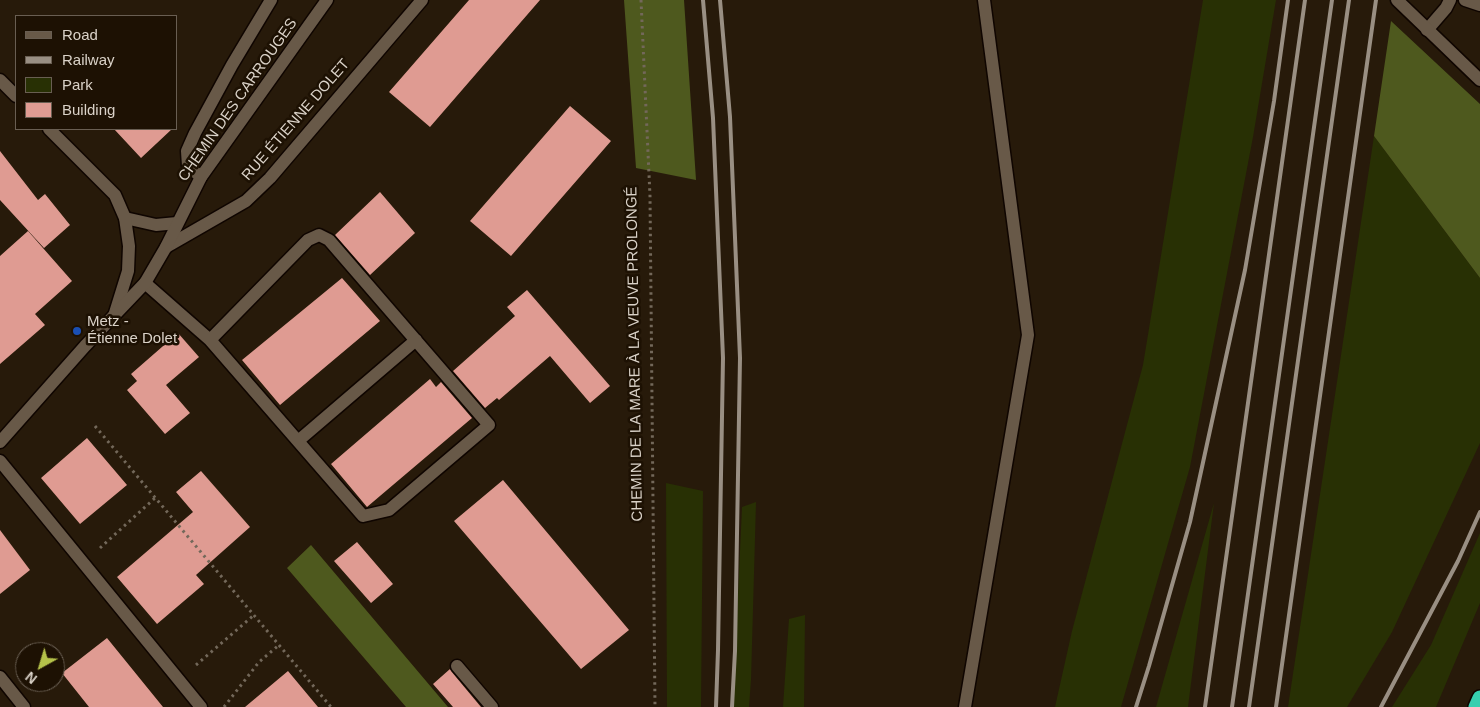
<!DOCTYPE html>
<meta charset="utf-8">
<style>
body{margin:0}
#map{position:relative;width:1480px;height:707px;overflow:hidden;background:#271a0a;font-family:Arial,sans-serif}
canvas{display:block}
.legend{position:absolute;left:15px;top:15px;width:162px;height:115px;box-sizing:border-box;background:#1d1103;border:1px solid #695e52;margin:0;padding:6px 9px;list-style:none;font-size:15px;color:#dad2c8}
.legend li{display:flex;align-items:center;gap:10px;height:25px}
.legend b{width:25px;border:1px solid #695e52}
.north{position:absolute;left:15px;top:642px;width:50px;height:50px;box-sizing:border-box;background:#1d1103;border:1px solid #695e52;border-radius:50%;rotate:219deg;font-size:14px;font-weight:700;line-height:20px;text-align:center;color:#dad2c8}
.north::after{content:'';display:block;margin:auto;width:18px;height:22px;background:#b5c24a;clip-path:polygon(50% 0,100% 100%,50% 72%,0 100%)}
</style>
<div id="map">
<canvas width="1480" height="707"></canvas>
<ul class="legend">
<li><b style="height:6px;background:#685948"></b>Road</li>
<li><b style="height:6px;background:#998f83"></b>Railway</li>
<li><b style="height:14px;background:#283004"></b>Park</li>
<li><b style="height:14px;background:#df9b92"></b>Building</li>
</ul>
<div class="north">N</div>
</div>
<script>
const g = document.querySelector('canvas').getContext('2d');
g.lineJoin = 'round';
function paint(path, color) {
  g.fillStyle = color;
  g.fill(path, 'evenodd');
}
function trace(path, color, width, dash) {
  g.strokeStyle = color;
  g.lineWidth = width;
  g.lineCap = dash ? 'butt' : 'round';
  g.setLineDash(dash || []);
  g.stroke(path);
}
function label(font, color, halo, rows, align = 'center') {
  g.font = font + ' Arial,sans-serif';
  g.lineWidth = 5;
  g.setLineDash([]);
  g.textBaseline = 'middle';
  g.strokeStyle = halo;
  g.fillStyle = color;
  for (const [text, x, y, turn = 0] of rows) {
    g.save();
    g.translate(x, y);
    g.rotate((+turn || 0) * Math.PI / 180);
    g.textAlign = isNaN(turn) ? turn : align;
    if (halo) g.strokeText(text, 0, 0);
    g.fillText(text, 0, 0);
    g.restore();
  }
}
const green = new Path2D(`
 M1203 0H1276L1253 137 1190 467 1121 707H1055L1072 631 1143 365Z
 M1374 136 1480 278V443L1392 632 1347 707H1288Z
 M666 483 703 491 701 707H667Z
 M756 502 751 680 749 707H733L742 507Z
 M1214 503 1188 707H1156Z
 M1480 533V603L1436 707H1392L1431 645Z
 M805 615 804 707H783L789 619Z`);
const forest = new Path2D(`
 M624 0H684L696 180 636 168Z
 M1391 21 1480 104V278L1374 136Z
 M311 545 448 707H406L287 568Z`);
const building = new Path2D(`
 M469 0H540L430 127 389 92Z
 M570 106 611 141 511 256 470 221Z
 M114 129H172L141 158Z
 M0 151 38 200 45 194 70 225 44 248 0 200Z
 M380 192 415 233 370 275 335 235Z
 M28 231 72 281 35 314 45 325 0 364V256Z
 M342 278 380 321 280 405 242 360Z
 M527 290 610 386 590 403 550 356 499 400 497 398 485 408 453 371 515 316 507 307Z
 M178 333 199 357 166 385 190 413 165 434 127 390 137 381 131 374Z
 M430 379 436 387 441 382 472 418 367 507 331 464Z
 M87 438 127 485 80 524 41 478Z
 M201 471 250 527 196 575 204 584 157 624 117 577 193 512 176 492Z
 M503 480 629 630 581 669 454 521Z
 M0 530 30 570 0 594Z
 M357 542 393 584 371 603 334 561Z
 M107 638 163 707H89L62 673Z
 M450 669 451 671 481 707H453L433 684Z
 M288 671 318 707H245Z`);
const path = new Path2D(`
 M641 0 650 196 655 707
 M95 426 331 707
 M100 548 155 498
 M196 665 254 615
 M224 707 259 662 279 645`);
const service = new Path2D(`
 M1465 0 1480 5
 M1427 30 1446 8 1450 0
 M201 177 188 166 187 151 195 133 232 65 271 0
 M125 218 156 225 177 223
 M166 247 246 201 270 178 422 0
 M145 283 210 340 363 516 389 510 489 425 329 240 319 235 308 240 210 340
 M298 441 416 340
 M0 461 201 707
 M457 666 492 707
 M0 677 24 707
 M965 707 1028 335 984 0`);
const minor = new Path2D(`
 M0 80 16 96
 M49 129 115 195 125 218 129 246 128 271 114 316`);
const tertiary = new Path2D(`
 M1397 0 1480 80
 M0 442 85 346 145 283 166 247 201 177 327 0`);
const motorway = new Path2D(`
 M1476 707 1480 698`);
const rail = new Path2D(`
 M703 0 713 118 723 358 718 650 716 707
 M720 0 730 117 740 358 735 651 732 707
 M1136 707 1149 666 1190 522 1245 270 1274 101 1288 0
 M1205 707 1305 0
 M1232 707 1332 0
 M1249 707 1349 0
 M1276 707 1376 0
 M1381 707 1458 561 1480 512`);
const markers = [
 [77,331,5,"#1a4fb4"]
];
const streetNames = [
 ["CHEMIN DES CARROUGES",238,100,-55],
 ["RUE ÉTIENNE DOLET",296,120,-49],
 ["CHEMIN DE LA MARE À LA VEUVE PROLONGÉ",635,354,-91]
];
const poiNames = [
 ["Metz -",87,322],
 ["Étienne Dolet",87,339]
];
paint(green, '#283004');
paint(forest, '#4e591e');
paint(building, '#df9b92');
trace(service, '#0f0500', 15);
trace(minor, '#0f0500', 15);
trace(tertiary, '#0f0500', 15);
trace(motorway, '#0f0500', 18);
trace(path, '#73685a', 3, [2.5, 4]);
trace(service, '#685948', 12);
trace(minor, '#685948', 12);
trace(tertiary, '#685948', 12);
trace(motorway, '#36cfaf', 15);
trace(rail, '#998f83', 4);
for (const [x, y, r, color] of markers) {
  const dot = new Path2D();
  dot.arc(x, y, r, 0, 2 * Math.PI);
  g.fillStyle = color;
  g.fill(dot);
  trace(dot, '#1d1103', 2);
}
label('15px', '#dad2c8', '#1d1103', streetNames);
label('15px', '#dad2c8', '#1d1103', poiNames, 'left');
</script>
